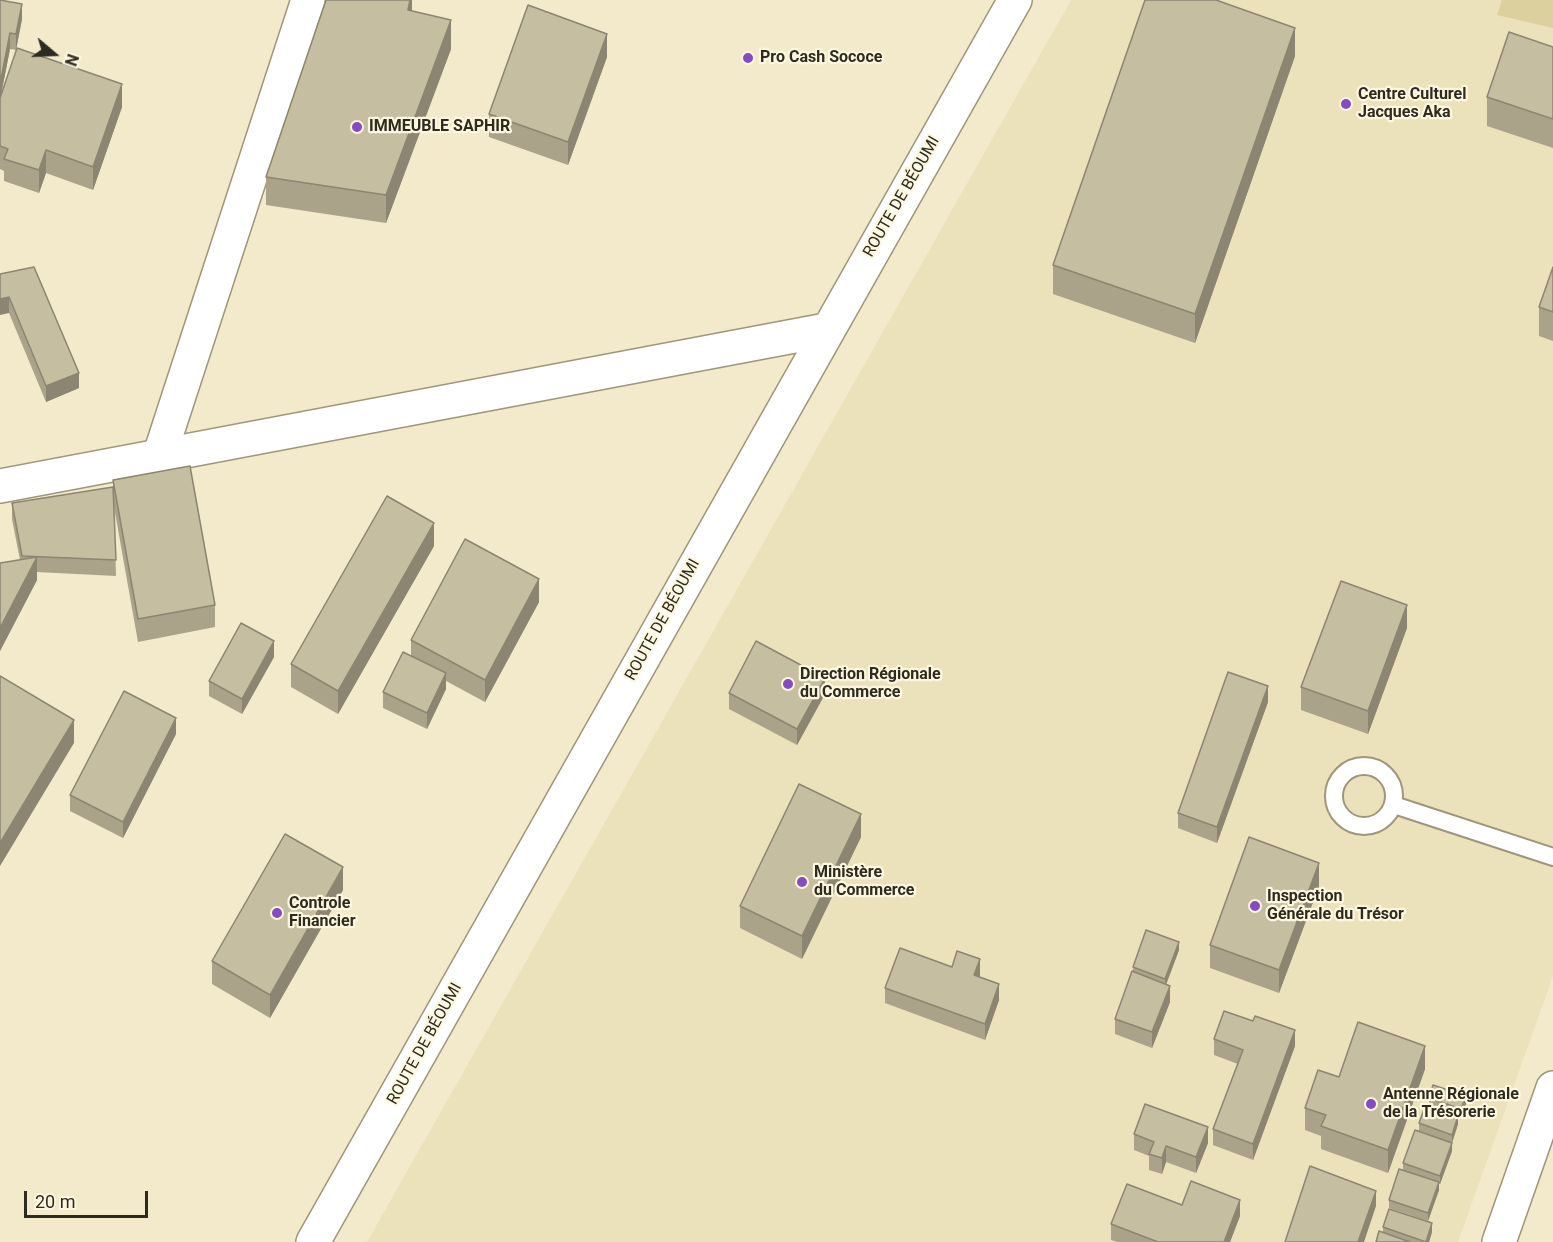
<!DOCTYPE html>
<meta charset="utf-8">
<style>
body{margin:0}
#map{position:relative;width:1553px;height:1242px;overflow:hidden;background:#f3eacc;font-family:Roboto,sans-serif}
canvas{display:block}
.north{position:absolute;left:24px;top:24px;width:60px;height:60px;-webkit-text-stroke:4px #fef7df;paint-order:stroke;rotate:109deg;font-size:16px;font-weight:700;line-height:24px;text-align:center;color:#2d2a1f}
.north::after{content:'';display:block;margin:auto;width:21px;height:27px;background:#2d2a1f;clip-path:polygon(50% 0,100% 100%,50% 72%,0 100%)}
.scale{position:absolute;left:24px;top:1191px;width:124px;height:27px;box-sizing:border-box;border:3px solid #2d2a1f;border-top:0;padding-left:8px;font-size:18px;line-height:21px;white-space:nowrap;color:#2d2a1f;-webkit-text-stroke:4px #fef7df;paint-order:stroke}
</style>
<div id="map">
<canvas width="1553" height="1242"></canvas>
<div class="north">N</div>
<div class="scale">20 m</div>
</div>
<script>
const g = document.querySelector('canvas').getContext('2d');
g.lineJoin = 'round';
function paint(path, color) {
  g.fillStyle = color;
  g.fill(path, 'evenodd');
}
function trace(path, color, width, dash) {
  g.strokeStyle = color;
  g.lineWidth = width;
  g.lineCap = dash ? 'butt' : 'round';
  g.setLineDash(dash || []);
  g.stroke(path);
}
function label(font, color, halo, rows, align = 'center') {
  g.font = font + ' Roboto,sans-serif';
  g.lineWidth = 4.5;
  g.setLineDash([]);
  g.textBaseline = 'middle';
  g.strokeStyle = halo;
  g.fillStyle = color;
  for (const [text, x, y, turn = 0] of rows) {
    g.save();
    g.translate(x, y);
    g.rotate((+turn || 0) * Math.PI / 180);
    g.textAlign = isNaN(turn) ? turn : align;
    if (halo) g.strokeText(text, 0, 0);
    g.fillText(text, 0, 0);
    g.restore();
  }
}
const built = new Path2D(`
 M1071 0H1553V976L1458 1242H367Z`);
const green = new Path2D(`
 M1502 0H1553V28L1497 15Z`);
const lane = new Path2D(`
 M1334 796a30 30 0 1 1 60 0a30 30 0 1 1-60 0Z
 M1394 805 1553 857`);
const street = new Path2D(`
 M159 457 308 0
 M1499 1242 1553 1088`);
const secondary = new Path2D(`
 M0 486 826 330
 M313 1242 1015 0`);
const wall = new Path2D(`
 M0 0 22 19 16 50 10 49 1 95 122 107 93 190 46 173 39 193 4 181V171L0 169Z
 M412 0V11L451 49 386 223 266 205V177Z
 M1553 47V148L1487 126V97Z
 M1295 56 1195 343 1053 294V265Z
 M607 57 568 165 489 137V114Z
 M1553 267V341L1539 336V307Z
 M0 274 79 388 46 402 9 313Z
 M113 480 215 605V627L138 642 114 507 116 576 37 572V580L0 651V563L20 560 12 519V503L113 487Z
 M434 546 338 714 291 687V664Z
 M539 602 485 702 446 681V689L427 729 383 708V692L411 656V640Z
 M1407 628 1368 734 1301 710V687Z
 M274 657 242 714 209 696V681Z
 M729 693 825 694 797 745 729 709Z
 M1268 702 1217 843 1178 828V813Z
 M176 734 123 838 70 811V795Z
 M861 837 802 959 740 928V906Z
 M1319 886 1279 993 1210 968V945Z
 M343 890 270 1018 212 984V961Z
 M1179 950 1166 985 1170 1002 1152 1048 1115 1034V1019L1133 972V967Z
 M952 967 980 975 979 977 999 1000 985 1040 885 1003V988Z
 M1214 1039 1295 1046 1253 1160 1213 1145V1129L1238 1064 1214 1055Z
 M1425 1069 1388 1173 1321 1149V1136L1305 1130V1108L1339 1077Z
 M1429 1098 1466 1104 1461 1117 1458 1116V1124L1452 1143V1151L1440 1184H1439V1190L1428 1221 1389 1208V1200L1403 1170V1163L1446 1141 1419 1131V1123L1429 1106Z
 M1134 1134 1208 1143 1196 1173 1166 1162 1162 1174 1149 1170V1156L1134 1150Z
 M1182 1205 1240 1216 1230 1242H1117L1111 1240V1224Z
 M1383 1227 1432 1232 1429 1242H1376L1383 1233Z`);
const shadedWall = new Path2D(`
 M410 0H412V20L408 10Z
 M22 4V19L16 50V34Z
 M451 20V49L386 223V195Z
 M1295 28V56L1195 343V314Z
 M10 33V49L0 100V84Z
 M607 34V57L568 165V142Z
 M122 84V107L93 190V167Z
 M46 150V173L39 193V170Z
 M9 297V313L0 315V299Z
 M79 373V388L46 402V386Z
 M434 523V546L338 714V691Z
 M37 557V580L0 651V628Z
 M539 579V602L485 702V680Z
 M1407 605V628L1368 734V711Z
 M274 641V657L242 714V699Z
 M446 673V689L427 729V713Z
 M825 678V694L797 745V729Z
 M1268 686V702L1217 843V827Z
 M176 718V734L123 838V822Z
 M74 720V743L0 866V843Z
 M861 814V837L802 959V936Z
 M1319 863V886L1279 993V970Z
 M343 867V890L270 1018V995Z
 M1179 942V950L1165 987V979Z
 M980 959V975L974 991V975Z
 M999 984V1000L985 1040V1024Z
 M1170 986V1002L1152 1048V1032Z
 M1295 1030V1046L1253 1160V1144Z
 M1425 1046V1069L1388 1173V1150Z
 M1466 1096V1104L1461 1117V1109Z
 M1458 1116V1124L1452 1143V1135Z
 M1208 1127V1143L1196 1173V1157Z
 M1452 1143V1151L1440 1184V1176Z
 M1166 1146V1162L1162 1174V1158Z
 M1439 1182V1190L1428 1221V1213Z
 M1376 1191V1206L1364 1242H1358Z
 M1240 1200V1216L1230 1242H1224Z
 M1432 1223V1232L1429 1242H1426Z`);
const building = new Path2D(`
 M0 0 22 4 16 34 10 33 0 84Z
 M326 0H410L408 10 451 20 386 195 266 177Z
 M1145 0H1216L1295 28 1195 314 1053 265Z
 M528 5 607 34 568 142 489 114Z
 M1509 32 1553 47V119L1487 97Z
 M17 48 122 84 93 167 46 150 39 170 4 159 8 149 0 146V98Z
 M34 267 79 373 46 386 9 297 0 299V274Z
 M1553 267V312L1539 307Z
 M190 466 215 605 138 619 113 480Z
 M113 487 116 560 22 556 12 503Z
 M387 496 434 523 338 691 291 664Z
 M465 539 539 579 485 680 411 640Z
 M37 557 0 628V563Z
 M1341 581 1407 605 1368 711 1301 687Z
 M241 623 274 641 242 699 209 681Z
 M756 641 825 678 797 729 729 693Z
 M403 652 446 673 427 713 383 692Z
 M1228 672 1268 686 1217 827 1178 813Z
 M0 676 74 720 0 843Z
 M124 691 176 718 123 822 70 795Z
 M799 784 861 814 802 936 740 906Z
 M285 834 343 867 270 995 212 961Z
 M1249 837 1319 863 1279 970 1210 945Z
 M1146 930 1179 942 1165 979 1133 967Z
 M900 948 952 967 957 951 980 959 974 975 999 984 985 1024 885 988Z
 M1132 971 1170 986 1152 1032 1115 1019Z
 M1224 1011 1253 1021 1255 1016 1295 1030 1253 1144 1213 1129 1243 1050 1214 1039Z
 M1358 1022 1425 1046 1388 1150 1321 1126 1326 1115 1305 1108 1318 1070 1339 1077Z
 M1433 1085 1466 1096 1461 1109 1429 1098Z
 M1145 1104 1208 1127 1196 1157 1166 1146 1162 1158 1149 1154 1154 1142 1134 1134Z
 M1426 1104 1458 1116 1452 1135 1419 1123Z
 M1415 1130 1452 1143 1440 1176 1403 1163Z
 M1310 1166 1376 1191 1358 1242H1285Z
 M1399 1169 1439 1182 1428 1213 1389 1200Z
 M1191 1181 1240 1200 1224 1242H1158L1111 1224 1127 1184 1182 1205Z
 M1389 1209 1432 1223 1426 1242 1383 1227Z
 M1379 1231 1410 1242H1376Z`);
const markers = [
 [748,58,6,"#874bc1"],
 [1346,104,6,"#874bc1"],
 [357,127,6,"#874bc1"],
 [788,684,6,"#874bc1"],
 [802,882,6,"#874bc1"],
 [1255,906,6,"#874bc1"],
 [277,913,6,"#874bc1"],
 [1371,1104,6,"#874bc1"]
];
const poiNames = [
 ["Pro Cash Sococe",760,58],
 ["Centre Culturel",1358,95],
 ["Jacques Aka",1358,113],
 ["IMMEUBLE SAPHIR",369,127],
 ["Direction Régionale",800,675],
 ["du Commerce",800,693],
 ["Ministère",814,873],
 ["du Commerce",814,891],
 ["Inspection",1267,897],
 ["Générale du Trésor",1267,915],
 ["Controle",289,904],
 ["Financier",289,922],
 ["Antenne Régionale",1383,1095],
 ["de la Trésorerie",1383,1113]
];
const streetNames = [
 ["ROUTE DE BÉOUMI",902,197,-60],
 ["ROUTE DE BÉOUMI",663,620,-61],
 ["ROUTE DE BÉOUMI",425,1044,-61]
];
paint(built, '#ebe1bb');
paint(green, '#ddd09f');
trace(lane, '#9e967a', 20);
trace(street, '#9e967a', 36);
trace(secondary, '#9e967a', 36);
trace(lane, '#fff', 16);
trace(street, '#fff', 33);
trace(secondary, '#fff', 33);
paint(wall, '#aaa38a');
paint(shadedWall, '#8b8571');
paint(building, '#c6bea1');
trace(building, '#8b8571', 1.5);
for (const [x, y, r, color] of markers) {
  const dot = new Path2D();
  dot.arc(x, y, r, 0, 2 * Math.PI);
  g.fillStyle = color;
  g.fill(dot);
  trace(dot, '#fef7df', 2);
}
label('bold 16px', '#2d2a1f', '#fef7df', poiNames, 'left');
label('16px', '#2d2a1f', '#fef7df', streetNames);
</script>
